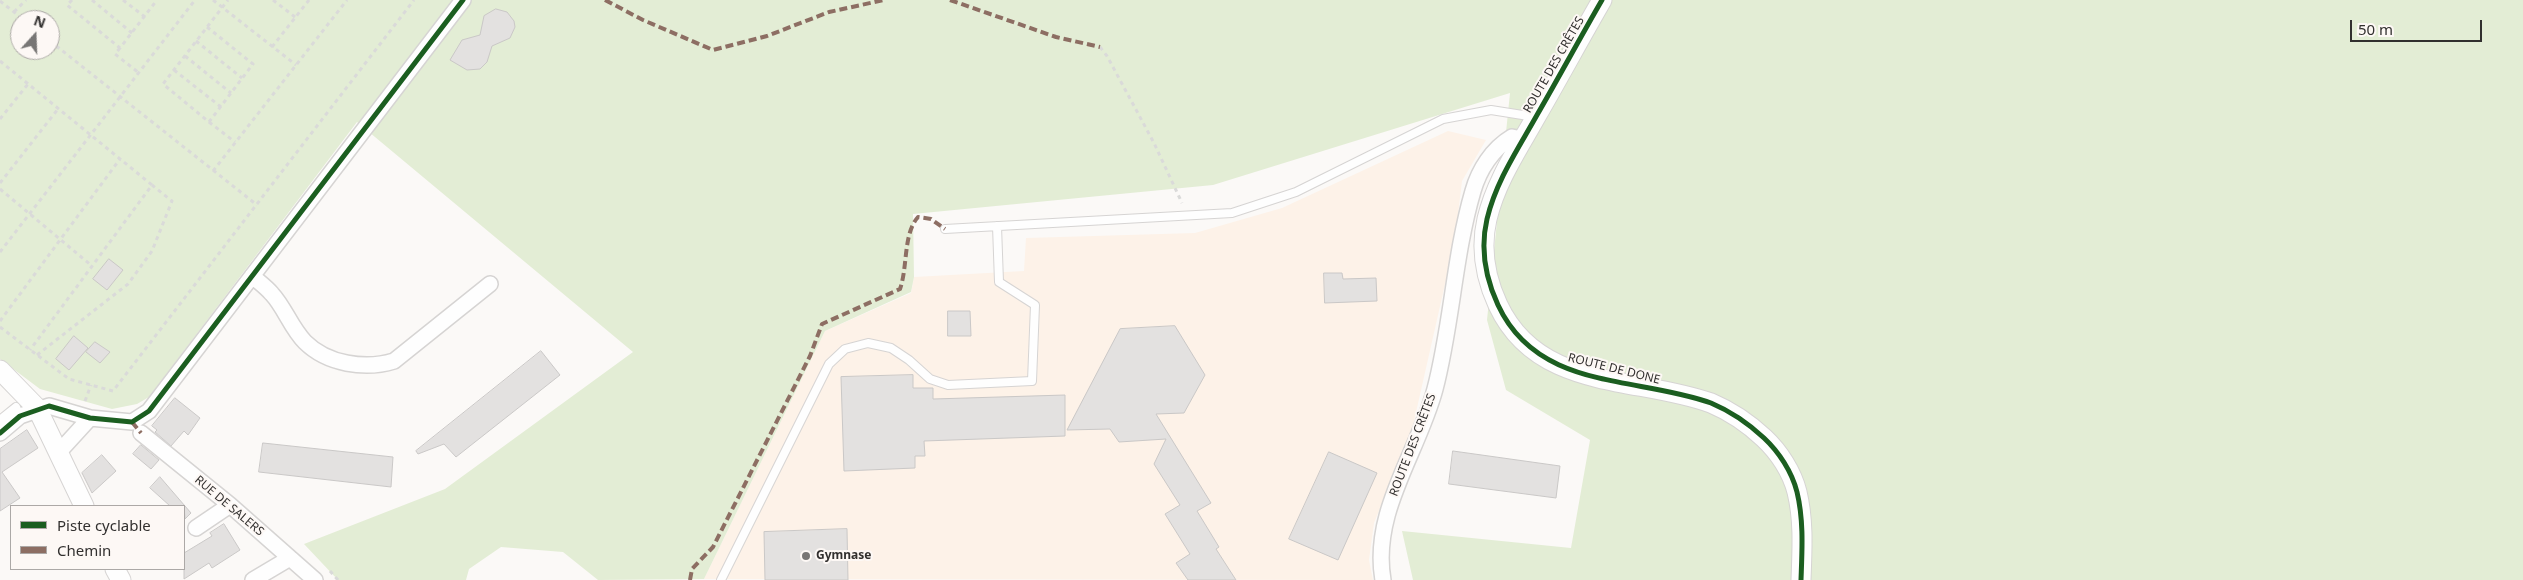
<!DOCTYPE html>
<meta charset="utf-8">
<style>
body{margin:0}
#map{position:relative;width:2523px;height:580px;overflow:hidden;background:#fbf9f7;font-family:"Noto Sans",sans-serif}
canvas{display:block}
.legend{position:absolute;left:10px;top:505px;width:175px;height:65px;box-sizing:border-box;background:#fdf8f5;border:1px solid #aca8a6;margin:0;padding:6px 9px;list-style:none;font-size:15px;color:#32302f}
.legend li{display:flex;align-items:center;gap:10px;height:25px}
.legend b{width:25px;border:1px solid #aca8a6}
.north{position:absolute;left:10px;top:10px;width:50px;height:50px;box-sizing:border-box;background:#fdf8f5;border:1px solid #aca8a6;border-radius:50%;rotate:20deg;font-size:14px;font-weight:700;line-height:20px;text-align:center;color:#32302f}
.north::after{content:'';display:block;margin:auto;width:18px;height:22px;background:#787675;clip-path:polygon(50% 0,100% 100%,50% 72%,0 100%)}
.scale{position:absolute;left:2350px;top:20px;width:132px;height:22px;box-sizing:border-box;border:2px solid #32302f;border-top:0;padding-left:6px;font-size:15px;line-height:18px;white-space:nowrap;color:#32302f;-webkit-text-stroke:4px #fdf8f5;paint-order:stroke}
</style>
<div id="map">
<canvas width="2523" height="580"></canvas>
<ul class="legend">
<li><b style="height:6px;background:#1b5e20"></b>Piste cyclable</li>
<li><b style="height:6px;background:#8d6e63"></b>Chemin</li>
</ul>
<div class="north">N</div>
<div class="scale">50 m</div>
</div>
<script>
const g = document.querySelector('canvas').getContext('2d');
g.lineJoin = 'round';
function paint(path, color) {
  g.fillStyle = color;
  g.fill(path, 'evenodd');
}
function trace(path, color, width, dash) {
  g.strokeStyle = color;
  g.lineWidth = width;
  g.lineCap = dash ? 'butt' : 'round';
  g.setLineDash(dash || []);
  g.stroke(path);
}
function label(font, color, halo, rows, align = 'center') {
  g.font = font + ' "Noto Sans",sans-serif';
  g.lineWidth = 4;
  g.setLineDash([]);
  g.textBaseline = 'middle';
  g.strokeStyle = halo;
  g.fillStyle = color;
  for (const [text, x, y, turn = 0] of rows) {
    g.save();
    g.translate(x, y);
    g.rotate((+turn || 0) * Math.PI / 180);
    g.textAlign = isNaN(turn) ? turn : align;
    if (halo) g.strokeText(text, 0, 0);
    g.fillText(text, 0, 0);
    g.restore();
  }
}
const education = new Path2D(`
 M1448 131 1486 140 1462 181 1455 240 1412 430 1374 523 1369 560 1373 580 704 579 825 331 911 293 914 277 1024 271 1026 238 1195 233 1282 208Z`);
const green = new Path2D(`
 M0 0H2523V580H1413L1402 531 1571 548 1590 440 1506 390 1487 320 1510 93 1213 185 913 214 914 277 911 292 825 331 704 579 598 580 563 552 501 547 469 569 466 580H338L304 544 445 489 633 352 357 122 149 397 137 404 112 409 40 389 0 359ZM20 20H50V50H20Z`);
const building = new Path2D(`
 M496 9 507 12 514 21 515 27 510 38 492 46 487 62 480 69 467 70 450 60 462 40 480 35 484 16Z
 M109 259 123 270 107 290 93 279Z
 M1324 273H1342L1343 279 1376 278 1377 301 1325 303Z
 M948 311H970L971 336H948Z
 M1175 326 1205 375 1184 413 1156 414 1211 503 1197 511 1219 547 1216 549 1236 580H1188L1176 563 1190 554 1165 514 1180 505 1154 464 1166 439 1119 442 1110 429 1067 430 1120 329Z
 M74 336 88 348 69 370 56 359Z
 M95 342 110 352 100 363 86 352Z
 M541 351 560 375 456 457 444 444 418 454 416 451Z
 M913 375V388H933V399L1065 395V436L924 441 925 456H915V468L844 471 841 377Z
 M175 398 200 418 188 435 184 431 171 446 155 432 157 430 152 426Z
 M27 430 38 448 2 472 20 498 0 511V449Z
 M263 443 393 457 391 487 259 472Z
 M141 445 159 460 151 469 133 454Z
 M1453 451 1560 466 1556 498 1449 484Z
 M1329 452 1377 473 1338 560 1289 539Z
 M102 455 116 471 92 493 82 473Z
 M160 477 191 513 185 519 184 506H170L150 488Z
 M224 524 240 550 212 568 209 563 184 579V553L212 536 210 533Z
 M847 529 848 580H765L764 532Z`);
const path = new Path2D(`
 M72 0 67 5 120 48 157 0
 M92 0 132 33
 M123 0 145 17
 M213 0 296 65
 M273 0 295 17
 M0 1 24 20
 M14 12 26 0
 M207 27 253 64 209 122 163 84 228 0
 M50 41 257 205
 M196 41 242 78
 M272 47 309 0
 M1100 47 1107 56 1154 143 1182 203
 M120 48 115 54 139 73
 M185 56 231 93
 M0 61 152 185 30 350
 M174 70 221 107
 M0 119 28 84
 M209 122 235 142
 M213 171 347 0
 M0 183 58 109
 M0 189 92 266
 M0 252 195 0
 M0 321 120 159
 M0 327 69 379 113 391 414 0
 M37 355 128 284 152 251 172 201 152 185
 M85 401 91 385
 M330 571 338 580`);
const service = new Path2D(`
 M945 229 1232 213 1296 192 1443 119 1491 110 1535 117
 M0 420 16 407 20 416
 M721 580 829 364 845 349 868 343 891 348 909 360 930 379 948 385 1032 381 1035 305 999 282 997 226`);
const minor = new Path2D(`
 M252 276C259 282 266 287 272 294 285 308 291 328 305 342 327 364 365 370 394 361L490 284
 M0 433 20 416 49 406 90 418 132 422 149 411 463 0
 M141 433 230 505 315 580
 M58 453 90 418
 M196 528 230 505
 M253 580 290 558
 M1383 580C1371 512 1418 453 1435 389 1452 324 1454 256 1473 191 1479 170 1492 149 1512 137L1522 139`);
const tertiary = new Path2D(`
 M1602 0C1580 38 1559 77 1537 115 1518 149 1496 181 1487 219 1480 249 1485 277 1498 305 1538 391 1636 376 1711 403 1730 411 1749 424 1764 438 1779 452 1792 472 1797 492 1804 521 1802 551 1801 580
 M0 370 37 408 84 506
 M115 569 121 580`);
const quiet = new Path2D(`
 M605 0 643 20 713 50 767 36 829 12 884 0
 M950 0 1056 37 1100 47
 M132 422 141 433
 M690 580 692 569 713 547 810 356 822 324 900 289C908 266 903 234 918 217L931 219 945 229`);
const cycleway = new Path2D(`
 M1602 0C1580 38 1559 77 1537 115 1518 149 1496 181 1487 219 1480 249 1485 277 1498 305 1538 391 1636 376 1711 403 1730 411 1749 424 1764 438 1779 452 1792 472 1797 492 1804 521 1802 551 1801 580
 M0 433 20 416 49 406 90 418 132 422 149 411 463 0`);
const markers = [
 [806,556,5,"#787675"]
];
const streetNames = [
 ["ROUTE DES CRÊTES",1554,65,-60],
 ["ROUTE DE DONE",1614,369,14],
 ["ROUTE DES CRÊTES",1413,445,-69],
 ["RUE DE SALERS",229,506,40]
];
const poiNames = [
 ["Gymnase",816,556]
];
paint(education, '#fdf2e8');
paint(green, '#e3edd5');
paint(building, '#e3e1e0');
trace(building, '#cac8c7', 1);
trace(service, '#d6d4d3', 10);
trace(minor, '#d6d4d3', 18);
trace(tertiary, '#d6d4d3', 21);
trace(path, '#dadad9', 3, [4, 4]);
trace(service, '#fefefe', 8);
trace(minor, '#fefefe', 15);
trace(tertiary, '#fefefe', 19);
trace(quiet, '#8d6e63', 4, [8, 4]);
trace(cycleway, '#1b5e20', 5);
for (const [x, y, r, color] of markers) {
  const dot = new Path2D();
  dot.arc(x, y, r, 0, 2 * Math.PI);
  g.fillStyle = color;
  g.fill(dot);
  trace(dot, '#fdf8f5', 2);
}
label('12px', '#32302f', '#fdf8f5', streetNames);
label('bold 12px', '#32302f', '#fdf8f5', poiNames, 'left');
</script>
